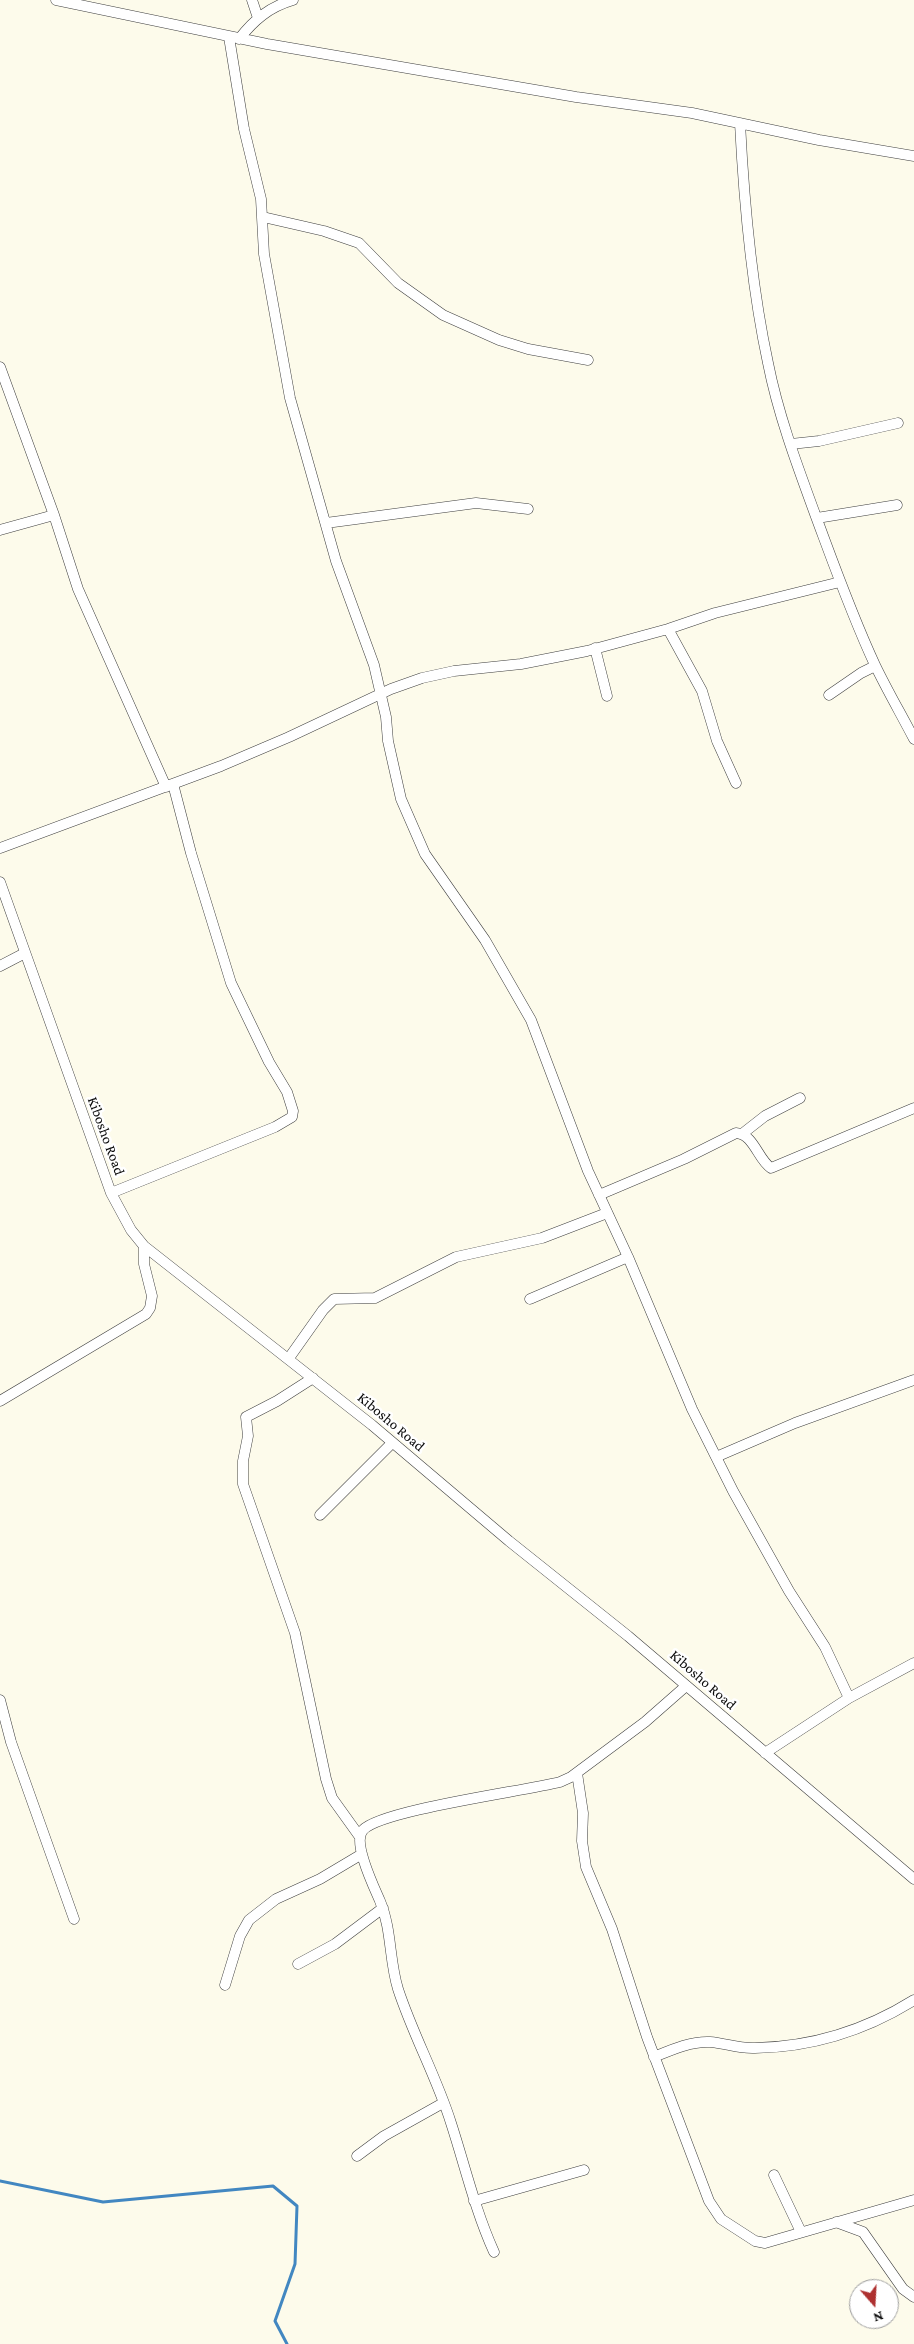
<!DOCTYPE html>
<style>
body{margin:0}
#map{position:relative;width:914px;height:2344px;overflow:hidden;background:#fdfbeb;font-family:"Crimson Pro",serif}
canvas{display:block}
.north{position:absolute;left:849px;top:2279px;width:50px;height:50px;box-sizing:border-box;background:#fff;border:1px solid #9d9d9d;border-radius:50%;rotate:161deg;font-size:14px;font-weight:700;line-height:20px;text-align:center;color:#0b0b0b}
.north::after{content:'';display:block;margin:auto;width:18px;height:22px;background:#ae3130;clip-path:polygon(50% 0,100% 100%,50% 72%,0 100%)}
</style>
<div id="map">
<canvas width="914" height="2344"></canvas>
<div class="north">N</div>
</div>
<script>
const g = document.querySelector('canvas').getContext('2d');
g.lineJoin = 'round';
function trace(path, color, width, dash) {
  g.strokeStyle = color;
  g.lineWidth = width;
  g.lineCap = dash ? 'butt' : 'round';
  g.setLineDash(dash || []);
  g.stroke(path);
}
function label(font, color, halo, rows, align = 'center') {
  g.font = font + ' "Crimson Pro",serif';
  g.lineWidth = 5;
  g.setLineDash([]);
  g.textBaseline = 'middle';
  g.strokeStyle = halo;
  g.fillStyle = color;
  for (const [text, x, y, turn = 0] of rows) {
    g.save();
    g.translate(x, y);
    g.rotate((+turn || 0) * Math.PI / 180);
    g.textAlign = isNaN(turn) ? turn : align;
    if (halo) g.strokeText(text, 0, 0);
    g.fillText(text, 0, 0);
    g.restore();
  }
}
const stream = new Path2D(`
 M0 2181 103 2202 273 2186 297 2206 295 2264 275 2321 287 2344`);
const minor = new Path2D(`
 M56 0 267 44 576 97 692 113 819 140 914 156
 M252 0 258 18
 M229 37 244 129 261 199 264 254 290 398 336 561 374 665 386 717 388 741 401 799 425 854 485 940 531 1020 588 1171 628 1257 692 1409 733 1491 789 1591 825 1647 849 1698
 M239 39C254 20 269 7 293 0
 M740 123C744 203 751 284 768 363 778 414 797 465 815 514 834 565 852 616 875 665 887 690 901 714 914 739
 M263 217 324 231 359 243 398 283 443 315 499 340 528 349 588 360
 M0 367 54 515 78 589 166 787
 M791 444 819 441 898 423
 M817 518 897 505
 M326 523 476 503 528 509
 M0 530 54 515
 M668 629 702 691 717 741 736 783
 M595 648 607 696
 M829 695 861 673 875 666
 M0 848 221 766 289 737 391 689 422 678 454 671 521 664 587 651 668 629 715 613 840 582
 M0 882 111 1193 131 1230 144 1246 372 1425 509 1541 628 1636 914 1879
 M0 966 25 953
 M742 1134 765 1116 800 1098
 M111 1193 275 1127 292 1117 293 1111 287 1092 269 1062 231 983 191 853 173 784
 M599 1195 684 1159 736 1133C754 1134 758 1160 771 1168L914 1108
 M530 1299 628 1257
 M289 1358 323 1310 334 1299 375 1298 456 1257 542 1238 607 1213
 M313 1378 277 1401 246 1417 248 1436 243 1461V1484L295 1633 326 1779 332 1798 360 1837
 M0 1401 146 1314 150 1308 152 1296 144 1264V1246
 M716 1457 795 1423 914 1380
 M320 1515 392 1443
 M0 1700 11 1742 74 1919
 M765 1753 849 1698 914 1663
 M577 1773 583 1813 582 1841 586 1867 612 1929 647 2037 709 2201 721 2219 755 2241 765 2243 914 2200
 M298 1964 335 1944 383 1908
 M225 1985 240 1936 249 1920 276 1899 320 1879 362 1854
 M654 2057C671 2050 691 2041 710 2042 725 2043 739 2049 755 2048 812 2047 866 2030 914 2000
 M357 2156 384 2136 443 2103
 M774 2175 801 2232
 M474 2201 584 2170
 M836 2222 863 2232 903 2289 914 2297
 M494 2252C475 2210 465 2166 451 2123 437 2078 413 2035 398 1989 389 1960 392 1930 380 1901 374 1887 352 1842 363 1830 381 1810 525 1791 560 1782L571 1777 645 1722 686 1686`);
const streetNames = [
 ["Kibosho Road",106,1136,70],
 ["Kibosho Road",391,1422,40],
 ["Kibosho Road",703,1680,41]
];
trace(stream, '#4287c1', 3);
trace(minor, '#3e3e3e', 11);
trace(minor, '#fff', 10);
label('15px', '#0b0b0b', '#fff', streetNames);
</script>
